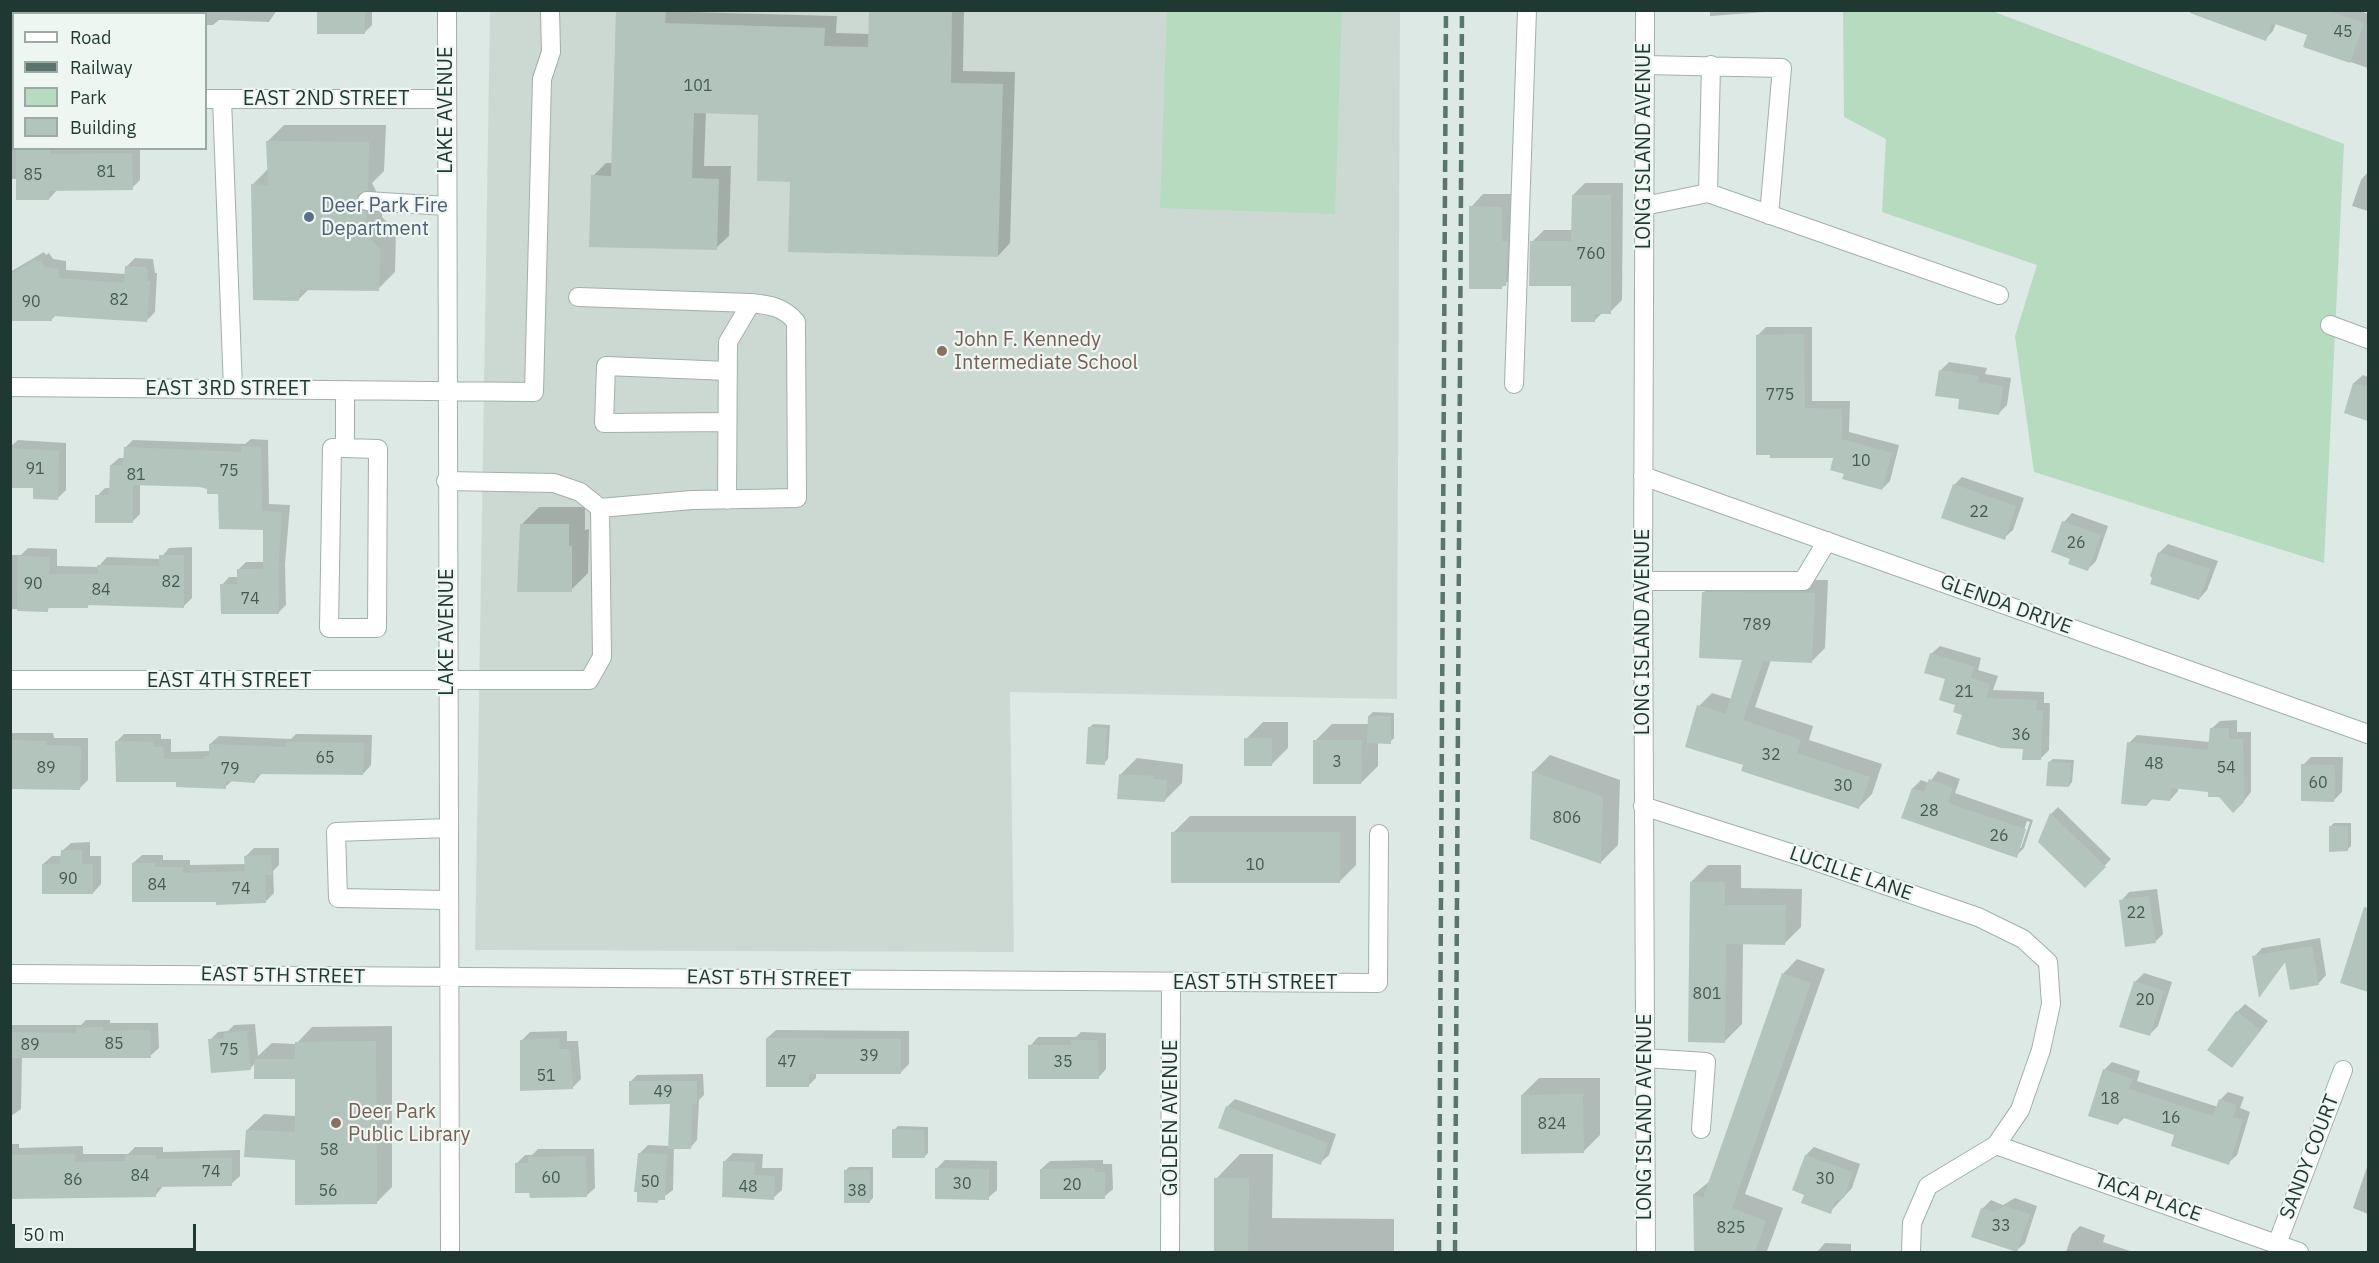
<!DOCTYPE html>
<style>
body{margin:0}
#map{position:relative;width:2379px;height:1263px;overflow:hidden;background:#dde9e4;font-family:"IBM Plex Sans",sans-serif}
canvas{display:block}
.frame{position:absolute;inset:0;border:12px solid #1f3831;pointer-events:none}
.legend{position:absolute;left:12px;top:12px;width:195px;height:138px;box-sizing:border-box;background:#eef6f2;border:2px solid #9baaa5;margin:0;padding:8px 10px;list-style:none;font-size:18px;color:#1f3831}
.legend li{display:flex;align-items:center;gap:12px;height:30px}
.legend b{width:30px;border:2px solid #9baaa5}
.scale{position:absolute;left:12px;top:1224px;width:184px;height:27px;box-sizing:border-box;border:3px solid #1f3831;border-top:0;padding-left:8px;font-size:18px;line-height:21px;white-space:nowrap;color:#1f3831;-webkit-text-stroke:4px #eef6f2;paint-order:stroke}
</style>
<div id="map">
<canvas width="2379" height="1263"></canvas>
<div class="frame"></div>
<ul class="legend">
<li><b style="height:8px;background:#fff"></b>Road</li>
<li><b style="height:8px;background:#59756d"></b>Railway</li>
<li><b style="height:16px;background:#b6dbbf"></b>Park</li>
<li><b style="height:16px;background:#b3c4bd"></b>Building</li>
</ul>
<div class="scale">50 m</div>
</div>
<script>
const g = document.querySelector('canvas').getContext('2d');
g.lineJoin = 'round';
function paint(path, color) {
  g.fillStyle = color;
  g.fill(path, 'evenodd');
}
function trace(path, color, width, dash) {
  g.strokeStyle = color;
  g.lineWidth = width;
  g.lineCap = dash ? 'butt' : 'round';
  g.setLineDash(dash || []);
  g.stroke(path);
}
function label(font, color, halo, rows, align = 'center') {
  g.font = font + ' "IBM Plex Sans",sans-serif';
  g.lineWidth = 4.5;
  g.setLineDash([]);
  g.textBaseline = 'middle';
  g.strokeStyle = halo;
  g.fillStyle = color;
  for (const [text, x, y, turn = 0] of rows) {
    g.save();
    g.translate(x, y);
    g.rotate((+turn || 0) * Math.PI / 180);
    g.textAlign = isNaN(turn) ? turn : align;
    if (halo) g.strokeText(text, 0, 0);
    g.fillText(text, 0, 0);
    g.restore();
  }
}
const built = new Path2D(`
 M490 11H1400L1397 699 1010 692 1014 952 475 950Z`);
const green = new Path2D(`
 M1167 10 1342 11 1335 214 1160 208Z
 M1843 11H1992L2344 144 2324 563 2034 472 2015 336 2037 265 1882 212 1886 139 1844 117Z`);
const shadow = new Path2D(`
 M32 10H88L85 14Z
 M153 10H277L269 22 219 20 213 25H206V14H153Z
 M318 10H372V25L364 33Z
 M617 10 837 16 836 33 870 34V10H964L963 71 1015 72 1010 243 998 256 791 181 760 114 706 112 704 166H731L729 236 716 248 593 176 606 163H613Z
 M1710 10H1792L1710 16Z
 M2229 10H2358L2368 14V68L2305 46 2309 34 2276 23 2273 31 2265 39Z
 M284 125H386L384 171 372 183 377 193 383 195 382 217 396 231 395 272 378 289 310 288 298 300 252 185 268 169 267 142Z
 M10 146 14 148H140V180L132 188 57 190 49 199 17 179H10Z
 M2368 172V211L2352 206 2361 180Z
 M1585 183H1623L1622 300 1610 312H1603L1594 321 1572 284 1532 242 1544 230H1573V195Z
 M1483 194H1515L1518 271 1501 288 1471 207Z
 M44 252 46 255 49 253 53 259 66 261V270L126 274 127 266 135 258 153 259 155 273H157L155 312 146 321 57 314 52 319H10V272Z
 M1766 327H1812V401H1850L1849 432 1899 445 1890 481 1882 489 1846 473 1835 456 1772 453 1758 335Z
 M1949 362 1987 368 1985 374 2011 378 2007 405 1999 413 1961 398 1940 371Z
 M2363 375 2368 377V420L2345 412 2354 383Z
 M251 439 268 440 269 504 290 505 285 564 286 605 278 613 222 585 229 577H238V570L246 562H264L265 529 220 493 200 486 140 484V514L132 522 97 496 105 488H111V465L119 458H125V448L133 440 245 444Z
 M18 440 66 443V490L58 498 34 486H10V447Z
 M1962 477 2024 498 2013 530 2004 538 1954 485Z
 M539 507H585V530L589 529 588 573 571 590H518L522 524Z
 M2072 513 2108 526 2096 561 2087 570 2072 558 2064 522Z
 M2168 544 2218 561 2207 590 2199 599 2152 576 2160 552Z
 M192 547V598L183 607 90 604 88 606H51L47 610 10 609V555H21L28 548 57 549V566L98 567 107 557 160 559 169 548Z
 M1717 580H1828L1825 648 1811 662 1771 660 1755 707 1813 726 1809 740 1882 764 1872 794 1858 808 1745 764 1699 706 1712 693 1732 699 1744 659 1703 593Z
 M1940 646 1981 658 1978 670 1998 676 1993 690 2044 692V703H2050L2049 750 2040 759 1964 714 1931 654Z
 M1373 712 1394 713V738L1390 742H1378V766L1361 783 1315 741 1332 724H1369V716Z
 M2237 720V732H2251V792L2242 803 2210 791 2178 787V791L2170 800 2153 798 2147 805 2129 743 2137 735 2210 742 2211 729 2220 721Z
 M1263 722H1288V748L1271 765 1246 739Z
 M1093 724 1110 725 1108 759 1104 763 1090 727Z
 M10 733H53L54 738H88V780L80 788H10Z
 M124 734H161V739H171V752L210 751V744L219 736 291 739 296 734 372 735 371 765 363 774 263 772 255 781 233 780 225 787 177 781 116 742Z
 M1550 755 1620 780 1618 845 1601 862 1533 772Z
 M2311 757H2343L2342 792 2333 801 2303 765Z
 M1137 758 1183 764 1182 783 1165 800 1120 775Z
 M2053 759 2074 760 2072 782 2069 786 2049 762Z
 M1938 771 1960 779 1955 793 2033 820 2024 848 2016 856 1903 817 1913 788 1921 780 1929 783ZM2027 821 2030 822 2021 848H2018Z
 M2058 807 2111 859 2085 886 2039 842 2051 814Z
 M1190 816H1356V865L1339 882 1173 833Z
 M2334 823H2351V846L2347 850 2330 827Z
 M90 842V856H101V884L93 893 43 864 52 856H62V851L71 843Z
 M254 848H279V865L273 871 274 893 265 902 217 900 133 863 142 855H163V860H190V865L246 864 245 857Z
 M1708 865H1741V888L1802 889 1801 927 1784 944 1743 943 1742 1024 1725 1041 1691 882Z
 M2157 889 2163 934 2155 942 2121 901 2129 892Z
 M2368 918V990L2342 982Z
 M2320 938 2326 975 2318 984 2286 961 2260 995 2254 957 2262 948Z
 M1797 959 1825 969 1745 1194 1783 1208 1767 1251 1770 1252H1695L1694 1194 1710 1181 1783 974Z
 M2144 973 2172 982 2158 1026 2149 1035 2135 982Z
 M2245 1004 2268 1021 2232 1066 2237 1012Z
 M86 1020H110V1023H158L159 1048 150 1056 22 1057 21 1109 10 1117V1025H81Z
 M255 1024 258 1056 272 1043 296 1044 312 1027 392 1026V1187L376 1203 247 1130 264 1114 296 1116V1078L255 1063 250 1069 210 1040 218 1032 228 1031 234 1025Z
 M776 1030 909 1031V1064L900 1073 816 1072V1078L808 1086 767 1038Z
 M567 1031V1041H578L581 1079 572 1088 522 1040 530 1032Z
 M1081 1032 1106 1033V1069L1098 1078 1030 1046 1038 1037H1076Z
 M2112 1062 2140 1071 2137 1081 2218 1107 2220 1100 2228 1092 2244 1097 2240 1108 2250 1112 2237 1155 2228 1163 2176 1134 2125 1117 2118 1124 2104 1070Z
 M703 1074 704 1095 699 1100 697 1140 690 1148 674 1147 673 1190 658 1201 640 1153 648 1145 670 1146 671 1102 630 1082 637 1075Z
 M1539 1078H1600V1135L1583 1152 1522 1095Z
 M1235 1099 1336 1134 1329 1155 1320 1163 1227 1107Z
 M898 1126 928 1127V1153L924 1157 894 1130Z
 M10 1144H19V1148L83 1146V1154H128L135 1147H163V1152L240 1150V1176L231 1184 164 1185 155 1196 10 1197Z
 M1814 1147 1860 1164 1852 1188 1830 1212 1806 1194V1155Z
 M538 1149H594L595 1188 586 1196 516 1164 525 1155H532Z
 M733 1153 763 1154 762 1168H783L782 1190 773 1198 725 1161Z
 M1240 1154H1273L1272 1218 1394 1219V1252H1215L1216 1179Z
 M945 1160 997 1161V1190L988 1198 936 1169Z
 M1103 1160V1164H1112L1113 1189 1104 1197 1041 1169 1050 1161Z
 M2368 1164V1214L2353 1208Z
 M849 1167H873V1198L869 1202 845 1171Z
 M2015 1198 2037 1206 2025 1243 2016 1251 1973 1236 1983 1208 1991 1200 2003 1205Z
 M2080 1226 2105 1235 2103 1242 2133 1252H2066L2072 1234Z
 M1825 1243 1851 1244V1252H1817Z`);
const building = new Path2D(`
 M317 10H365V34H317Z
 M616 10H666L665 23 825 28 824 46 868 47 869 10H952L951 83 1003 84 998 257 788 252 790 182 757 181 758 115 694 113 692 178 719 179 717 250 589 247 591 175 611 176Z
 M2190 10H2326L2364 23 2350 63 2303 47 2307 35 2272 23 2266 41 2190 13Z
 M266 141 369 142 368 190 358 194 356 201 360 210 367 212 366 234 380 249 379 291 299 290V301L253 300 251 184 268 185Z
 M50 148V154L132 153 133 190 49 191V200H16V150Z
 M1572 195H1611V314H1595V322H1571V286H1529L1530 241H1571Z
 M1469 206 1502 207V241H1508L1506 286H1502V289H1469Z
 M35 259 38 262 41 260 44 267 59 269V278L124 283 125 266 145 267 148 270 147 281H150L147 322 52 316V321H10V275Z
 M1804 334 1805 408 1842 409V439L1892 453 1882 490 1842 479 1844 474 1830 470 1833 458H1770V455H1756V335Z
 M1939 370 1979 376 1978 382 2003 386 1999 415 1958 409 1959 399 1935 396Z
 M2353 383 2368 387V421L2344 413Z
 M241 446 261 447 262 511 282 512 278 573 279 614H221L220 584H237V569H263V530L219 529 218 494H207V489L200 487 133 485V523H95V495H109L110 465H123L124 447 241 452Z
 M10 448 59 451 58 500 33 499V488H10Z
 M1953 484 2016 506 2005 540 1941 518Z
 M2062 521 2101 535 2088 571 2068 564 2070 559 2051 552Z
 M520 524H569V546H572V592H517Z
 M2158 552 2210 569 2199 600 2150 584 2152 578 2150 576Z
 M159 555H184V608L88 605V608H48V612L17 611 18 556 50 557 49 574H98L97 565 159 566Z
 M1702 592 1815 593 1812 663 1763 661 1743 720 1801 740 1797 753 1870 777 1859 809 1741 771 1743 765 1685 747 1697 705 1726 714 1742 660 1699 658Z
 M1930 653 1974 667 1971 678 1990 684 1986 698 2037 700 2036 711H2043L2041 760H2022L2023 749 2001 748 1956 734 1962 715 1953 712 1955 705 1939 700 1945 679 1924 673Z
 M1368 716H1391V744L1367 743Z
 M1088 727 1107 728 1105 765 1086 764Z
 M2210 728H2229V739H2243L2244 802 2233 813 2219 797H2208V792L2171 788 2170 801 2148 799 2147 806 2121 804 2127 742 2208 750Z
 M1244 738H1272V766H1244Z
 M12 740 46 741V745L81 746 80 790 11 789Z
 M1313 740H1362L1361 784H1313Z
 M115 741 153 742 154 747H163L164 759H204V756H209V744L286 747V742L364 743 363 775 256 774 255 783 226 781V789L176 787V782H116Z
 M2048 762 2071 763 2069 787 2046 786Z
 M2301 764 2335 765 2334 802 2301 801Z
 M1532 771 1603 797 1601 864 1530 839Z
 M1119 774 1153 776V779L1167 780 1165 802 1117 799Z
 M1929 779 1953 788 1948 802 1956 806 2026 829 2017 858 1901 818 1912 788 1924 792Z
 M2050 813 2106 867 2085 888 2038 842Z
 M2329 826H2348V851L2329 852Z
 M1171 832H1340V883H1171Z
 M61 850H82V864H93V894H42V864H60Z
 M271 855 272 875H265L266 903 216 905V902H132V863H155V867H183V873L245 871 244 856Z
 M1690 882H1725V905H1786L1785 945 1726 944 1725 1043 1688 1042Z
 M2149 896 2156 943 2125 947 2119 900Z
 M2364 907 2368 908V992L2340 983Z
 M2312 946 2319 985 2290 990 2285 962 2259 998 2252 956Z
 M1782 973 1811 983 1732 1208 1766 1221 1755 1252H1694L1693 1194 1703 1198Z
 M2134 981 2164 991 2150 1036 2119 1027Z
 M2236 1011 2261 1030 2232 1068 2207 1050Z
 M103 1027V1031L150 1030 151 1058H10V1032L76 1033V1028Z
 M247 1031 251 1070 211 1073 208 1039 224 1038V1033Z
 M559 1038 560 1049H570L573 1089 520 1091V1040Z
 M766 1038 901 1039V1074H809V1087H766Z
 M1071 1040H1098L1099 1079H1028V1045H1071Z
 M376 1041 377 1204 295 1205V1160L244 1157 246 1130 295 1132V1079H254V1059H295V1042Z
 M2103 1069 2133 1079 2129 1089 2213 1116 2219 1099 2236 1105 2233 1117 2243 1120 2229 1165 2171 1146 2174 1135 2121 1117 2118 1125 2088 1116Z
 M629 1081H697V1104H692L691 1149H668L670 1104 629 1105Z
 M1583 1094 1584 1153 1521 1154V1095Z
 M1226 1106 1328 1143 1321 1165 1218 1128Z
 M892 1129 924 1130 925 1158H892Z
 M638 1153 667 1154 665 1200H658V1203L637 1202V1192H634Z
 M75 1154V1162L125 1161V1155H156V1159L232 1158V1186L156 1187V1197L10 1199V1155Z
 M1805 1155 1853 1172 1844 1198 1835 1201 1831 1214 1801 1203 1804 1195 1792 1190Z
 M586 1156 587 1197 530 1198 529 1193H515V1163H528V1157Z
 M723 1161 755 1162 754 1175 775 1176 774 1200 722 1197Z
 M935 1168 989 1169V1200L935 1199Z
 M1095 1168V1172H1105V1199H1040V1169Z
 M844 1170H870V1203H844Z
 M1214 1178H1249L1248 1252H1214Z
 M2005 1206 2030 1214 2017 1252 1971 1237 1981 1208 1994 1212Z`);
const minor = new Path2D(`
 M447 10 450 1252
 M1645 10 1643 581 1646 1252
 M1645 65 1782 68 1769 215
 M10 98H14
 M206 99H446
 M222 99 233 389
 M1708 193 1711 65
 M367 201 446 206
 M1644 206 1708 193 1999 295
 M578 297 751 303
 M2330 325 2368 339
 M1514 384 1527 10
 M10 387 534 392 542 79 551 52 550 10
 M345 390V448H332L329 628H377L378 449 345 448
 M727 422 604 423 606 366 728 371
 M1643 476 2368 734
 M600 508 692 500 797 498 796 322C784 307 770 305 751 303L728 342 727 500
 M1643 581H1803L1827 541
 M10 680H589L602 657 600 508 580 492 554 483 446 481
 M1643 806 1803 857 1978 917 2023 939 2048 962 2051 1004 2041 1050 2020 1110 1996 1145 1928 1186 1912 1223 1911 1252
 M448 828 336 832 338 898 448 900
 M10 974 1378 983 1379 834
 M1644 1058 1706 1062 1701 1129
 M1996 1145 2299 1252
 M2277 1244 2343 1070
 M1170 1252 1171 983`);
const rail = new Path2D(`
 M1439 1252 1446 10
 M1455 1252 1462 10`);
const markers = [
 [309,217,6,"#5c6f8a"],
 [942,351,6,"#8d6e63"],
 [336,1123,6,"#8d6e63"]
];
const numberNames = [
 ["45",2343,32],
 ["101",698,86],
 ["81",106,172],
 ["85",33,175],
 ["760",1591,254],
 ["82",119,300],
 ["90",31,302],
 ["775",1780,395],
 ["10",1861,461],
 ["91",35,469],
 ["75",229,471],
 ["81",136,475],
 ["22",1979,512],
 ["26",2076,543],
 ["82",171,582],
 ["90",33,584],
 ["84",101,590],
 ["74",250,599],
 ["789",1757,625],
 ["21",1964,692],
 ["36",2021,735],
 ["32",1771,755],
 ["65",325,758],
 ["3",1337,762],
 ["48",2154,764],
 ["89",46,768],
 ["54",2226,768],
 ["79",230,769],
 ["60",2318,783],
 ["30",1843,786],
 ["28",1929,811],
 ["806",1567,818],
 ["26",1999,836],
 ["10",1255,865],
 ["90",68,879],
 ["84",157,885],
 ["74",241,889],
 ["22",2136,913],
 ["801",1707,994],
 ["20",2145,1000],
 ["85",114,1044],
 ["89",30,1045],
 ["75",229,1050],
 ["39",869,1056],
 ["47",787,1062],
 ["35",1063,1062],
 ["51",546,1076],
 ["49",663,1092],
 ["18",2110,1099],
 ["16",2171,1118],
 ["824",1552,1124],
 ["58",329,1150],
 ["74",211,1172],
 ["84",140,1176],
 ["60",551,1178],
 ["30",1825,1179],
 ["86",73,1180],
 ["50",650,1182],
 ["30",962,1184],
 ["20",1072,1185],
 ["48",748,1187],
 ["56",328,1191],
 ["38",857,1191],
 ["33",2001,1226],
 ["825",1731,1228]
];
const streetNames = [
 ["EAST 2ND STREET",326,99],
 ["LAKE AVENUE",446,110,-90],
 ["LONG ISLAND AVENUE",1644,146,-90],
 ["EAST 3RD STREET",228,389],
 ["GLENDA DRIVE",2006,605,20],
 ["LAKE AVENUE",447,632,-90],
 ["LONG ISLAND AVENUE",1643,632,-90],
 ["EAST 4TH STREET",229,681],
 ["LUCILLE LANE",1851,874,19],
 ["EAST 5TH STREET",283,976,1],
 ["EAST 5TH STREET",769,979,1],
 ["EAST 5TH STREET",1255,983],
 ["LONG ISLAND AVENUE",1645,1117,-90],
 ["GOLDEN AVENUE",1171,1118,-90],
 ["SANDY COURT",2310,1157,-69],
 ["TACA PLACE",2148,1198,19]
];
const serviceNames = [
 ["Deer Park Fire",321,206],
 ["Department",321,229]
];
const educationNames = [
 ["John F. Kennedy",954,340],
 ["Intermediate School",954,363],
 ["Deer Park",348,1112],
 ["Public Library",348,1135]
];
paint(built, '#ccd9d3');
paint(green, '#b6dbbf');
paint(shadow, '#0003');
paint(building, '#b3c4bd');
trace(minor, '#a0b0ab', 20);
trace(minor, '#fff', 18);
trace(rail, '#59756d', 4.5, [12, 6]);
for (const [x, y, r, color] of markers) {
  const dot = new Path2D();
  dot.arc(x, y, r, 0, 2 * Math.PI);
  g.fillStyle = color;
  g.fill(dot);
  trace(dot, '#eef6f2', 2);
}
label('16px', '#445b54', null, numberNames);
label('20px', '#1f3831', '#eef6f2', streetNames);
label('20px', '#4e5e75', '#eef6f2', serviceNames, 'left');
label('20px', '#785e54', '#eef6f2', educationNames, 'left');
</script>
